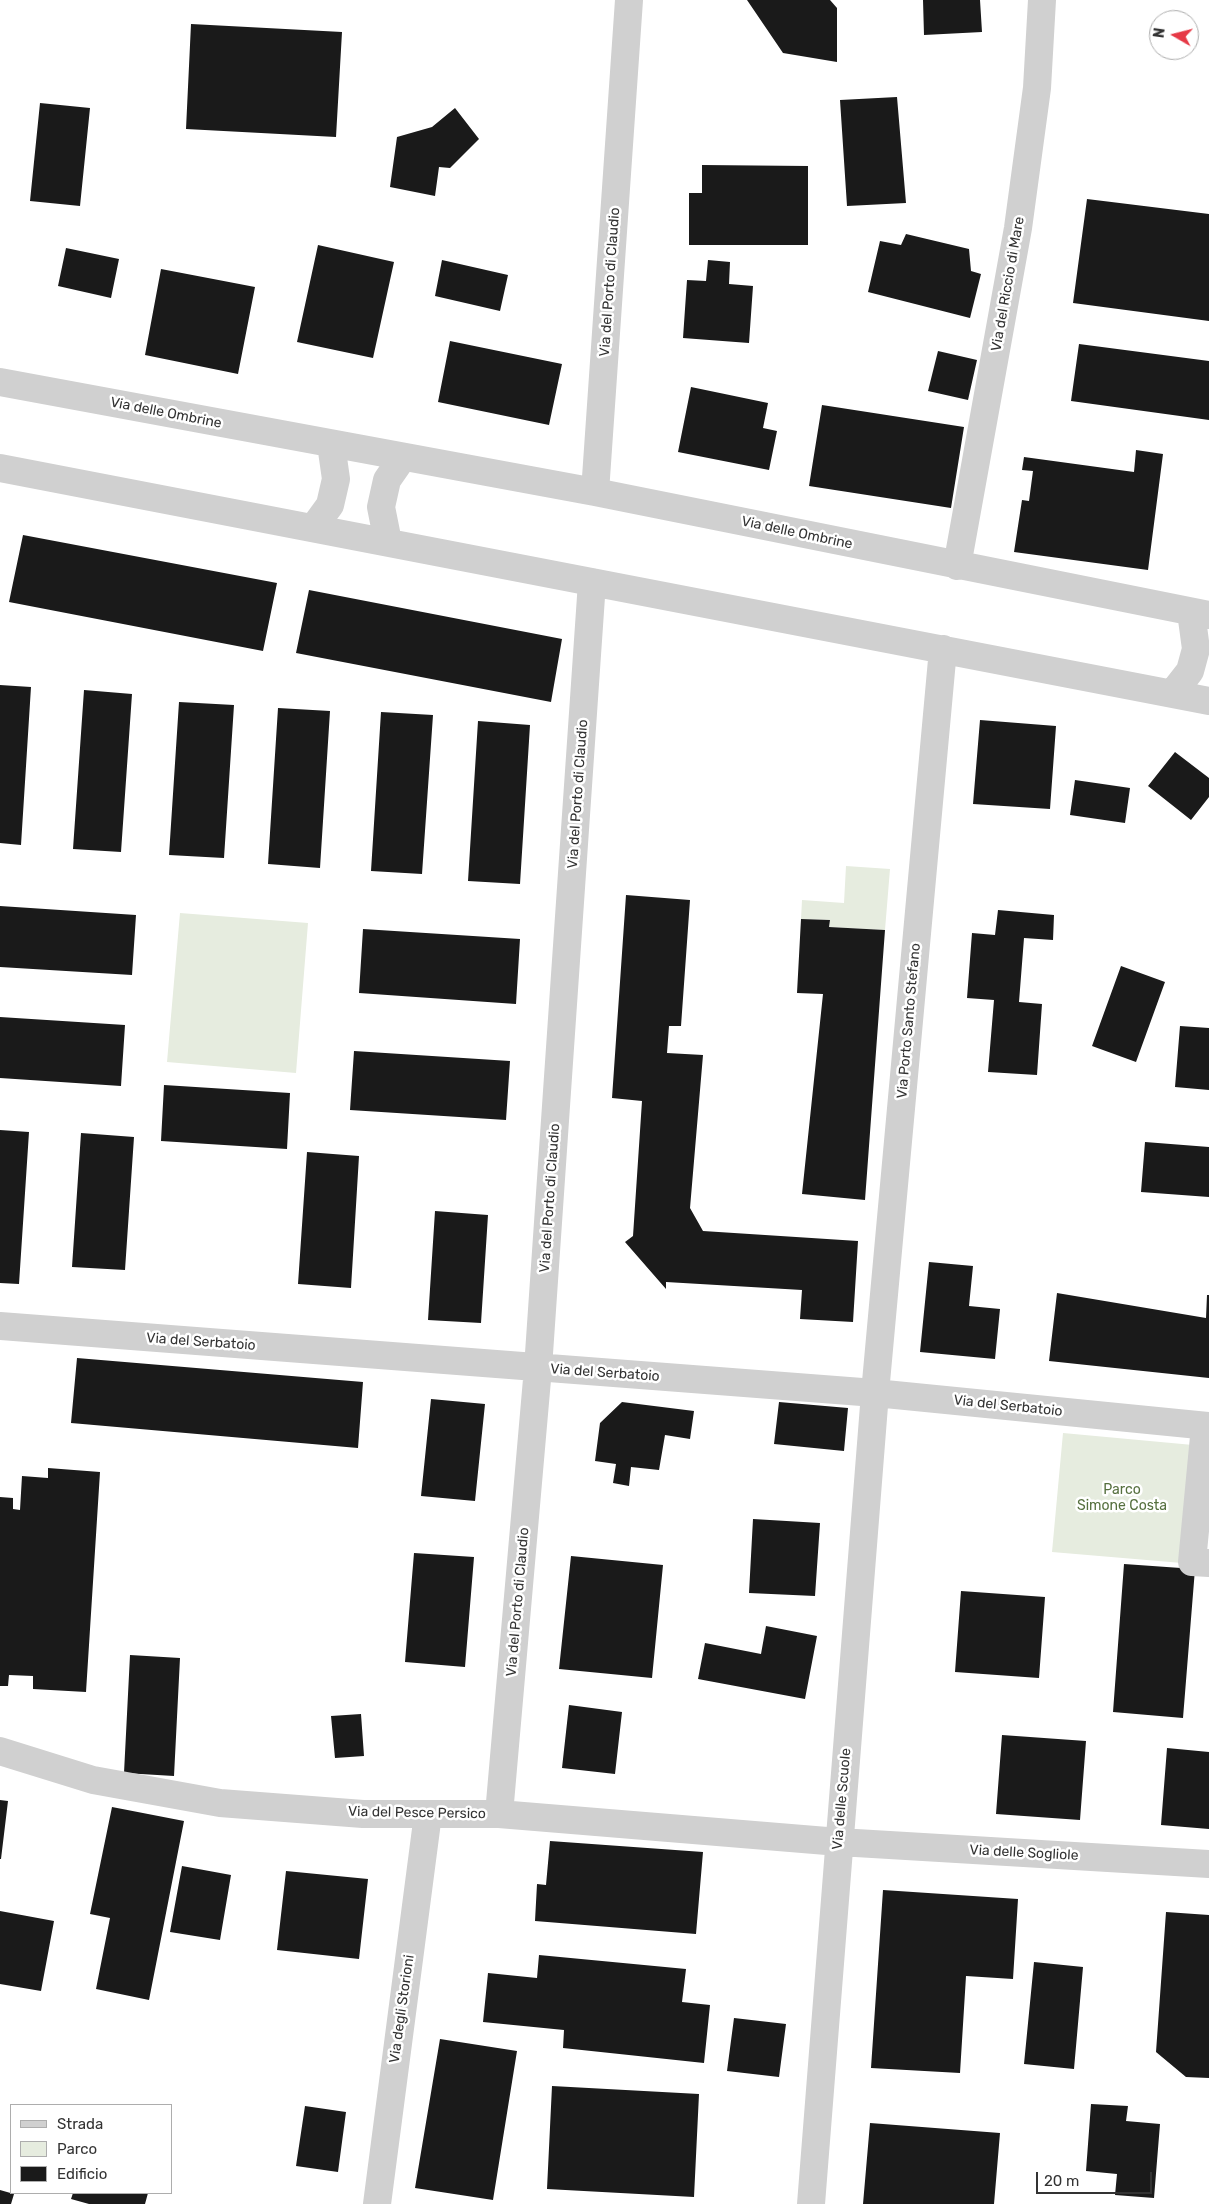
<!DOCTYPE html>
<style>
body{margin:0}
#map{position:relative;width:1209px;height:2204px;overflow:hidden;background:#fff;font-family:Rubik,sans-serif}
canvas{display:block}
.legend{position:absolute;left:10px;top:2104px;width:162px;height:90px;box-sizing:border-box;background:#fff;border:1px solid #adadad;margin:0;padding:6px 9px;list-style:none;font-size:15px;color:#333}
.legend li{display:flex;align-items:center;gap:10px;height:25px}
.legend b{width:25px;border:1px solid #adadad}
.north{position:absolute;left:1149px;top:10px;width:50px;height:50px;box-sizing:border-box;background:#fff;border:1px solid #adadad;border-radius:50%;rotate:278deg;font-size:14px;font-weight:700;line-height:20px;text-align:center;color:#333}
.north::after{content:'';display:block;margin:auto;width:18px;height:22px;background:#e63946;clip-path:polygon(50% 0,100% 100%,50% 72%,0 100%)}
.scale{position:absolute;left:1036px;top:2172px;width:116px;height:22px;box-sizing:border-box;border:2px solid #333;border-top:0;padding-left:6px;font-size:15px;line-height:18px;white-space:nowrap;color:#333;-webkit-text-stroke:4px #fff;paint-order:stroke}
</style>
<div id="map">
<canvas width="1209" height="2204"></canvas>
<ul class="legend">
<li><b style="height:6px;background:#d0d0d0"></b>Strada</li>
<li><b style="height:14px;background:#e6ecdf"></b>Parco</li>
<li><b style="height:14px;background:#1a1a1a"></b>Edificio</li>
</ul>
<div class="north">N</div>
<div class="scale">20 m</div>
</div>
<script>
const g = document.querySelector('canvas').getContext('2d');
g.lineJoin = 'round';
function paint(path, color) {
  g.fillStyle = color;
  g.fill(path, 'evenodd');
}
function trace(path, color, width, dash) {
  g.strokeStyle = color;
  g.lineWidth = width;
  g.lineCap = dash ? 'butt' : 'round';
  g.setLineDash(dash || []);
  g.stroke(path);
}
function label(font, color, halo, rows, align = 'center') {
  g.font = font + ' Rubik,sans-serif';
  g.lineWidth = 5;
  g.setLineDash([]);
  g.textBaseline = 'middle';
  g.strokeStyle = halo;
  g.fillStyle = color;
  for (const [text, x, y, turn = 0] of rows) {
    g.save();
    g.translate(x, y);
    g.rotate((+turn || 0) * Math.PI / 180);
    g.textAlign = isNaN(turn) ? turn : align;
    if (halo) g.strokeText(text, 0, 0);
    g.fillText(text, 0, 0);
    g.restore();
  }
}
const green = new Path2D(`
 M846 866 890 869 885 930 829 927 830 920 801 919 802 900 844 903Z
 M180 913 308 923 296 1073 167 1062Z
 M1063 1433 1193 1445 1182 1563 1052 1552Z`);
const building = new Path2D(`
 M747 0H830L837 8V62L783 53Z
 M923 0H980L982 32 924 35Z
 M191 24 342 32 336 137 186 129Z
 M897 97 906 203 847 206 840 100Z
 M40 103 90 108 80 206 30 201Z
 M455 108 479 139 450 168 439 167 435 196 390 187 397 137 432 127Z
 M702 165 808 166V245H689V193H702Z
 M1087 199 1209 214V321L1073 303Z
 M906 234 969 249 971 271 981 274 970 318 868 292 880 241 901 245Z
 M318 245 394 262 373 358 297 342Z
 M66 248 119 259 111 298 58 286Z
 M442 260 508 275 500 311 435 296Z
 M708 260 730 262 729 284 753 286 749 343 683 338 687 280 706 281Z
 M161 269 255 287 238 374 145 355Z
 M450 341 562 364 549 425 438 402Z
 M1079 344 1209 361V420L1071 401Z
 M938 351 977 360 968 400 928 391Z
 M691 387 768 403 763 428 777 431 769 470 678 452Z
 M822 405 964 427 951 508 809 486Z
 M1136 450 1163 454 1148 570 1014 552 1022 500 1029 501 1033 471 1022 470 1024 457 1134 472Z
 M23 535 277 583 263 651 9 602Z
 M309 590 562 639 551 702 296 653Z
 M0 685 31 687 21 845 0 843Z
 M84 690 132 694 121 852 73 849Z
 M179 702 234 705 224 858 169 855Z
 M278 708 330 711 320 868 268 864Z
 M381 712 433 715 422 874 371 871Z
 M980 720 1056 726 1050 809 973 804Z
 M478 721 530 725 520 884 468 881Z
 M1175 752 1209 778V797L1191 820 1148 786Z
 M1075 780 1130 788 1125 823 1070 815Z
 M626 895 690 900 681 1026H669L667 1053 703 1055 690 1208 703 1231 858 1241 853 1322 800 1319 802 1290 666 1282V1289L625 1242 633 1236 642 1101 612 1098Z
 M0 906 136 915 132 975 0 967Z
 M998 910 1054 915 1053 940 1024 938 1019 1002 1042 1004 1037 1075 988 1072 994 1000 967 998 972 933 995 935Z
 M801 919 830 920 829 927 885 930 865 1200 802 1194 823 994 797 993Z
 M363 929 520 939 516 1004 359 993Z
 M1121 966 1165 982 1136 1062 1092 1046Z
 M0 1017 125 1025 121 1086 0 1078Z
 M1180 1026 1209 1028V1090L1175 1087Z
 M354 1051 510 1061 506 1120 350 1110Z
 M164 1085 290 1093 287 1149 161 1141Z
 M0 1130 29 1132 19 1284 0 1283Z
 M81 1133 134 1137 125 1270 72 1267Z
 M1145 1142 1209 1147V1197L1141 1192Z
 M307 1152 359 1156 351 1288 298 1284Z
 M435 1211 488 1215 481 1323 428 1320Z
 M929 1262 973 1266 969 1306 1000 1309 995 1359 920 1352Z
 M1057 1293 1206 1318 1207 1295H1209V1378L1049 1361Z
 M77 1358 363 1382 358 1448 71 1423Z
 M431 1399 485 1404 475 1501 421 1496Z
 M622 1402 694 1411 690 1439 665 1435 659 1470 631 1467 629 1486 613 1483 616 1464 595 1461 600 1423Z
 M779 1402 848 1408 844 1451 774 1444Z
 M48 1468 100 1472 86 1692 33 1689V1676L9 1675 8 1686H0V1497L13 1498V1509L20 1510 22 1476 48 1478Z
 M753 1519 820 1523 815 1596 749 1593Z
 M414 1553 474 1557 465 1667 405 1662Z
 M571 1556 663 1565 652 1678 559 1669Z
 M1124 1564 1195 1569 1183 1718 1113 1712Z
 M961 1591 1045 1597 1039 1678 955 1672Z
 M766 1626 817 1636 805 1699 698 1679 705 1643 761 1654Z
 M130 1655 180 1658 174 1776 124 1773Z
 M569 1705 622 1712 615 1774 562 1768Z
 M361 1714 364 1756 335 1758 331 1716Z
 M1002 1735 1086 1741 1080 1820 996 1814Z
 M1167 1748 1209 1752V1829L1161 1825Z
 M0 1800 8 1801 1 1859H0Z
 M112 1807 184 1821 149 2000 96 1989 110 1918 90 1914Z
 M550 1841 703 1852 696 1934 535 1921 537 1884 546 1885Z
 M182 1866 231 1875 220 1940 170 1932Z
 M286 1871 368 1879 359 1959 277 1950Z
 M883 1890 1018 1899 1013 1979 966 1976 960 2073 871 2068Z
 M0 1911 54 1921 41 1991 0 1984Z
 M1166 1912 1209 1915V2078L1186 2077 1156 2052Z
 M539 1955 686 1969 682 2002 710 2005 704 2063 563 2048 564 2030 483 2022 488 1973 537 1978Z
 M1034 1962 1083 1967 1074 2069 1024 2064Z
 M734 2018 786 2024 779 2077 727 2071Z
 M440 2039 517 2051 493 2200 415 2188Z
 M552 2086 699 2094 694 2197 547 2189Z
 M1091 2104 1128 2106 1126 2121 1160 2124 1154 2198 1115 2195 1117 2174 1086 2171Z
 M305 2106 346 2112 338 2172 296 2166Z
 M870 2123 1000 2133 994 2204H863Z
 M0 2190 14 2194 11 2204H0Z
 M73 2193H148L145 2204H89L71 2199Z`);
const minor = new Path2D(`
 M0 382 595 492 1209 615
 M0 468 1209 701
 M595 492 629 0
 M314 527 330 505 336 479 331 444
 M388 542 381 507 387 480 403 457
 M957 566 1018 228 1037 88 1042 0
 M1172 694 1190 671 1196 649 1191 612
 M0 1326 875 1393 1209 1426
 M1205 1426 1192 1562 1209 1563
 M0 1751 93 1780 220 1803 363 1814H499L839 1842 1209 1864
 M499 1814 538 1368 592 582
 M377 2204 428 1814
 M811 2204 875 1393 943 649`);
const streetNames = [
 ["Via del Porto di Claudio",610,282,-86],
 ["Via del Riccio di Mare",1008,284,-80],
 ["Via delle Ombrine",166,413,11],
 ["Via delle Ombrine",797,533,12],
 ["Via del Porto di Claudio",578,794,-86],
 ["Via Porto Santo Stefano",909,1021,-85],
 ["Via del Porto di Claudio",550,1198,-86],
 ["Via del Serbatoio",201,1342,4],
 ["Via del Serbatoio",605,1373,4],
 ["Via del Serbatoio",1008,1406,6],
 ["Via del Porto di Claudio",518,1602,-85],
 ["Via delle Scuole",842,1799,-85],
 ["Via del Pesce Persico",417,1813,1],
 ["Via delle Sogliole",1024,1853,3],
 ["Via degli Storioni",402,2009,-82]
];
const parkNames = [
 ["Parco",1122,1490],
 ["Simone Costa",1122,1506]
];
paint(green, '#e6ecdf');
paint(building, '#1a1a1a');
trace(minor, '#d0d0d0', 28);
label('14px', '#333', '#fff', streetNames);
label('14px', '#56703f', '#fff', parkNames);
</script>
